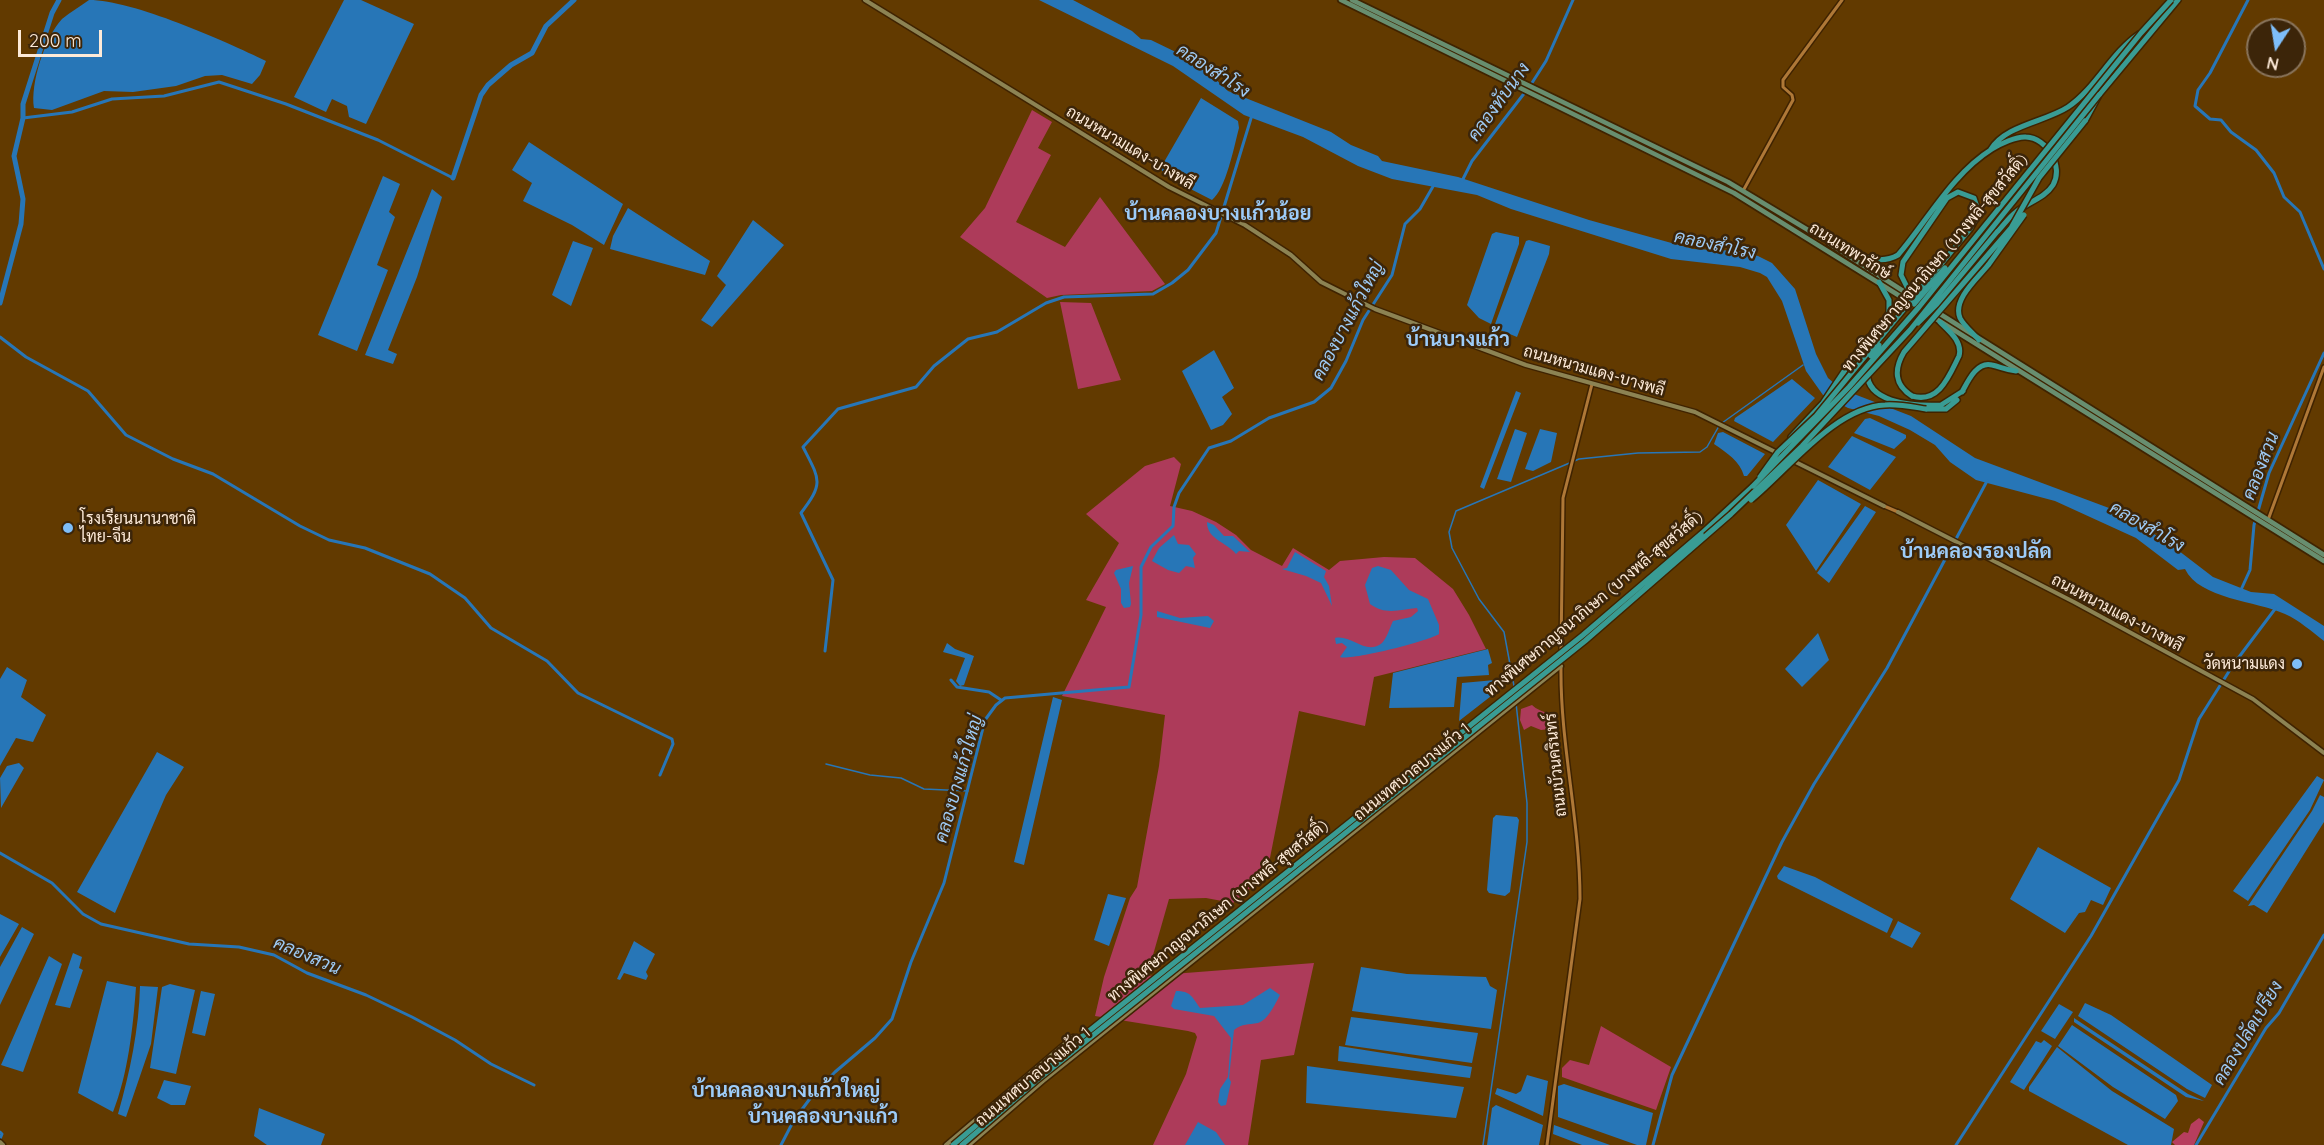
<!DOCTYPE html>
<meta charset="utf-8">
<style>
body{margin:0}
#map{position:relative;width:2324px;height:1145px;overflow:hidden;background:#623a00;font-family:Quicksand,sans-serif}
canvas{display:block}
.north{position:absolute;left:2246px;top:18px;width:60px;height:60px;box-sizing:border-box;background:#3c2509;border:2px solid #89745c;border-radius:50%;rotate:192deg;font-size:16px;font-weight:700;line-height:24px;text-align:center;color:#fdead8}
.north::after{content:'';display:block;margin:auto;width:21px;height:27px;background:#7ebef9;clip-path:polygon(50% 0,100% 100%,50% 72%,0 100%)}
.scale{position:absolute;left:18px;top:30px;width:84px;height:27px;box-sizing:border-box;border:3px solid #fdead8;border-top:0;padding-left:8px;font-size:18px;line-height:21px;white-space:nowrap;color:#fdead8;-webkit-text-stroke:4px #3c2509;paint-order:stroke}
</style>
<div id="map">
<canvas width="2324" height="1145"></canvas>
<div class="north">N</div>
<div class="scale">200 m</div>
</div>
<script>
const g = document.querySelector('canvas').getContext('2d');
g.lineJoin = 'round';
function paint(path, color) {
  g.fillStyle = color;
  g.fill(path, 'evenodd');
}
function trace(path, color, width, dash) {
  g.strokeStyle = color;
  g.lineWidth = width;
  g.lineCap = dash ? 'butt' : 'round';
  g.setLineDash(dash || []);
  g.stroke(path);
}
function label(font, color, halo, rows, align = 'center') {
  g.font = font + ' Quicksand,Sarabun,sans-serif';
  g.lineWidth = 5;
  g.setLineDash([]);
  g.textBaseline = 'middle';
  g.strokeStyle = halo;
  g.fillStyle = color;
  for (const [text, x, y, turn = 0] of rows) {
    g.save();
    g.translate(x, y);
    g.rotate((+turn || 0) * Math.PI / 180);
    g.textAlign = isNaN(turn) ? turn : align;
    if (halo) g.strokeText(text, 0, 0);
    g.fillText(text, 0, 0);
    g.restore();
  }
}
const green = new Path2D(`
 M1032 110 1052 122 1038 148 1051 155 1016 222 1065 247 1100 197 1165 284 1152 291 1061 295 1047 298 960 237 985 208Z
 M1060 302 1091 303 1121 380 1078 389Z
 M1174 457 1181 464 1170 506 1192 511 1216 522 1236 535 1251 550 1282 566 1293 548 1329 570 1340 561 1384 557 1415 558 1453 589 1469 615 1486 649 1374 677 1365 726 1299 711 1267 873 1233 903 1206 898 1169 899 1147 976 1314 963 1294 1055 1261 1060 1248 1145H1153L1186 1074 1197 1037 1195 1033 1188 1031 1095 1016 1104 977 1130 898 1137 887 1159 766 1165 715 1062 696 1106 607 1086 600 1119 543 1086 514 1145 466Z
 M1532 705C1541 714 1556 711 1557 728L1541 730 1531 726 1524 730 1520 720 1521 709Z
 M1601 1026 1671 1067 1656 1110 1562 1077V1068L1570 1060 1589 1065Z`);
const forest = new Path2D(`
 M2199 1118 2204 1122 2194 1145H2175L2172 1142 2184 1132 2188 1133 2191 1124Z`);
const water = new Path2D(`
 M89 0C133 0 225 41 266 61L260 75 252 84 222 75 205 76 176 86 133 92 104 91 52 110 34 108C30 84 45 37 62 19 70 12 81 6 89 0Z
 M344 0H361L414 24 366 124 349 117 347 106 332 99 326 112 294 97Z
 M1039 0H1073L1132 31 1141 39 1151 40 1186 57 1209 73 1228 91 1331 132 1351 145 1378 156 1382 161 1458 177 1589 220 1693 249 1739 251 1758 256 1772 263 1795 289 1816 354 1828 378 1841 389 1911 416 1975 458 2109 508 2166 541 2213 577 2251 592 2274 594 2324 626V641C2312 632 2299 620 2285 614 2257 601 2199 599 2185 569L2178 570 2136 538 2055 501 1976 480 1950 462 1935 445 1910 430 1879 416 1848 408 1823 395 1806 371 1782 301 1767 277 1760 273 1740 267 1671 259 1511 209 1477 195 1392 179 1358 166 1303 137 1244 115 1173 66Z
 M1201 98 1238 121 1239 128C1234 147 1226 189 1212 200L1175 181 1160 169Z
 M529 142 623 204 604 245 572 225 523 201 532 183 512 170Z
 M383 176 400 184 389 212 395 217 377 265 388 270 357 351 318 335Z
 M432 189 442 197 417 277 388 350 397 354 393 364 365 355Z
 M628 208 710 261 705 275 610 249 613 236Z
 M753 220 784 245 712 327 701 320 726 285 717 276Z
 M1496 232 1519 237V244L1491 324 1479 318 1467 305 1492 234Z
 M1529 240 1550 246 1549 254 1517 337 1500 330 1495 324 1526 241Z
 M573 241 593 248 571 306 552 295Z
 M1214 350 1234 388 1222 397 1232 414 1223 425 1211 430 1182 371Z
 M1792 379 1815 398 1773 442 1734 421 1735 418Z
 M1516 391 1521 393 1484 489 1480 487Z
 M1870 418 1906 435V438L1894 449 1854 433 1865 419Z
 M1515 429 1527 433 1511 482 1497 479Z
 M1540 429 1557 433 1551 462 1533 471 1525 469Z
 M1723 432 1765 454 1747 476H1744C1740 461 1727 453 1714 444L1718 433Z
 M1852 436 1896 457 1870 490 1828 467Z
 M1818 480 1861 504 1816 571 1786 525Z
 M1865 506 1876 512 1829 583 1817 573Z
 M1207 522 1214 525 1224 536H1233L1250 552 1239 551 1236 554C1227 542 1207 540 1207 522Z
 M1174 535 1178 544 1189 545 1196 554 1193 558 1195 568 1186 566 1179 573 1168 570 1152 561 1159 548Z
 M1295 552 1326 571 1324 577 1329 586 1332 606 1321 583 1306 576 1282 569 1287 568Z
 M1133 566 1129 583 1131 604 1130 607 1124 608 1121 603V589L1114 573 1116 570Z
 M1378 566 1391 570 1409 590 1428 599 1439 625V634C1429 641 1350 661 1340 657L1347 647 1342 643 1336 644 1335 638C1351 634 1366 656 1382 643 1387 638 1390 627 1393 621L1411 617 1418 611 1417 608C1401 609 1386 616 1370 604L1365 585 1372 568Z
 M1157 611 1180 618 1208 616 1214 621 1210 628 1157 617Z
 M1818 633 1829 660 1802 687 1785 669Z
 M947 643 955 649 974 656 964 685 960 686 956 681 965 658 943 652Z
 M1488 649 1492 663 1488 665 1489 675 1457 677 1454 707 1389 708 1393 673Z
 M7 667 27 680 21 697 46 715 33 742 16 738 0 766V679Z
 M1495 680V693L1459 721 1462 683Z
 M1053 697 1062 700 1024 865 1014 862Z
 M157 752 184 767 166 795 115 913 77 892Z
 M19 763 24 768 1 808 0 778 7 766Z
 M2317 776 2324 780 2310 810 2248 901 2233 891Z
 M2320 795 2324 797V822L2267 913 2254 905 2248 906 2312 811Z
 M1496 815 1517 817 1519 820 1510 892 1505 896 1489 893 1487 890 1493 818Z
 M2038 847 2111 888 2103 905 2091 900 2085 912 2079 913 2065 933 2010 899Z
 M1784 866 1815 877 1893 919 1887 933 1778 879 1777 876Z
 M1108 894 1126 898 1109 946 1094 940Z
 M0 914 19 924 0 957Z
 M1898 921 1921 933 1912 948 1890 937Z
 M22 927 34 934 0 1005V967Z
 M634 941 655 954 646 972 648 976 646 980 624 973 620 980 617 979Z
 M73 953 82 957 79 968 83 970 70 1008 55 1005Z
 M49 956 62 964 23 1072 1 1065Z
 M1361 967 1407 974 1486 977 1490 986 1497 990 1491 1029 1352 1011Z
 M107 981 136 987C133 1028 128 1074 113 1112L78 1093Z
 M170 984 195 990 176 1074 150 1068 162 987Z
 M140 986 158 987 151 1044 126 1117 118 1114C130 1072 139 1029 140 986Z
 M1270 988 1280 995C1275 1004 1268 1020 1258 1023 1248 1025 1243 1023 1234 1030L1229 1078 1231 1082 1226 1105 1221 1106 1218 1102 1220 1089 1228 1077 1231 1038 1214 1016 1174 1009 1171 1006 1176 991C1191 991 1192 997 1200 1008L1243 1005Z
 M201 991 215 994 205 1036 192 1033Z
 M2085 1003 2111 1015 2212 1085 2205 1098 2187 1089 2078 1016Z
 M2059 1004 2073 1012 2055 1039 2041 1031Z
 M1351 1017 1478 1033 1472 1063 1345 1045Z
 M2074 1018 2188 1094 2204 1101 2186 1097 2074 1022Z
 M2072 1025 2176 1095 2178 1101 2165 1119 2113 1087 2058 1046Z
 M2044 1040 2052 1046 2024 1090 2010 1082 2036 1041 2041 1043Z
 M1339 1046 1472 1067 1470 1078 1338 1061Z
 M2057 1047 2112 1091 2174 1129 2171 1145H2128L2029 1091V1087Z
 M1307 1066 1464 1087 1456 1118 1306 1103Z
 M1527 1075 1548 1081 1543 1116 1495 1094 1497 1088 1516 1094 1521 1091Z
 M164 1080 191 1086 185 1105H171L157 1098Z
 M1564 1084 1653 1113 1646 1145H1637L1558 1117V1086Z
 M1496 1105 1543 1125 1539 1145H1487L1492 1108Z
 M259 1108 325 1134 321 1145H267L254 1136Z
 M1198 1122 1216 1132 1225 1145H1185Z
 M1554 1125 1610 1145H1582L1553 1134Z`);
const stream = new Path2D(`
 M1722 423 1803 365
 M1514 686 1504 632 1479 599 1452 548 1449 532 1456 511 1579 459 1638 453 1700 452 1707 447 1719 426
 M826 764 870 775 901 778 924 789 968 791
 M1483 1145 1527 842V803L1516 703`);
const canal = new Path2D(`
 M2248 0 2210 73 2198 90 2195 106 2210 119 2221 120 2231 132 2256 150 2274 173 2284 197 2300 212 2324 269
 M1530 86 1546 61 1573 0
 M23 118 72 112 112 99 164 96 219 82 286 104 378 140 453 178
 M1462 181 1472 161 1526 91
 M0 337 26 357 88 391 126 435 173 459 213 474 300 526 329 540 365 548 430 574 465 598 491 628 547 661 578 693 672 739 673 744 660 775
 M2240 592 2250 570 2254 525 2269 473 2324 353
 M825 651 833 580 801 513C824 483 820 480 803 447L838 409 916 387 934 366 968 339 997 332 1046 303 1064 297 1153 294 1172 283 1188 270 1216 233 1252 115
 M951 680 957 687 989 692 1001 700
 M0 853 52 883 83 914 101 924 189 944 239 947 274 955 307 973 366 995 412 1017 455 1040 491 1064 534 1085
 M0 1132 2 1134 0 1139
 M781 1145 794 1120 812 1096 835 1072 875 1038 892 1019 911 962 944 883 985 720 996 705 1005 698 1129 687 1141 615V567L1151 547 1173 526 1174 507 1179 493 1209 448 1231 441 1269 418 1314 402 1331 388 1346 361 1363 320 1392 275 1405 224 1420 209 1435 183
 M1653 1145 1672 1075 1782 842 1814 784 1887 668 1987 481
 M1956 1145 2091 936 2179 780 2199 719 2233 665 2275 609
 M2196 1145 2266 1028 2279 1013 2324 935`);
const river = new Path2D(`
 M453 178 481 95 488 85 511 65 532 53 546 26 574 0
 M0 303 21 224 23 199 14 156 23 118V104L52 13 59 0`);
const tertiary = new Path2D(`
 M1743 191 1793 100 1792 95 1783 87V80L1842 0
 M1884 506 1898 512
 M2268 520 2324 367
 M1561 651 1563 498 1592 384
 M1547 1145 1580 899C1580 821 1560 744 1561 667`);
const secondary = new Path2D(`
 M865 0 1169 187 1245 225 1291 255 1321 282 1375 309 1526 365 1695 412 1884 506
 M1898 512 2074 602 2253 699 2324 753
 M0 1142 3 1145
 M946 1145 1073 1037 1077 1042
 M969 1145 1043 1081 1561 666`);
const primary = new Path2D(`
 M1341 0 1734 193 1911 303
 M1352 0 1728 182 1813 233
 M1830 244 1911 296
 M1921 302 2324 555
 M1925 312 2324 561`);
const motorway = new Path2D(`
 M2085 121 2099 95 2178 0
 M1991 149C2006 125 2045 122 2068 107 2096 88 2111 53 2139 34
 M1810 231C1836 242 1871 271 1898 255 1928 220 1952 174 1992 149 2000 144 2017 136 2026 137 2047 138 2064 166 2053 185 2045 198 2028 202 2016 212 2009 217 2004 225 1997 232
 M1911 295 1901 275 1903 262 1947 198 1958 192 1974 198 1979 213 1970 229
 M1979 340C1973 333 1964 326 1960 318 1952 299 1979 277 1989 264
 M1868 365C1860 404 1914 406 1941 405L1963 391
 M1962 392C1968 381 1977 361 1992 365 2001 367 2006 370 2016 371
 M1912 396C1939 404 1949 376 1959 356 1963 342 1949 331 1940 322
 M1926 409H1946L1957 400
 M1791 437 1823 403 1861 346 1885 321 1889 312V300L1879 282
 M1701 534 1753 486`);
const motorwayBridge = new Path2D(`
 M1989 264 2024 215
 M1914 304 1945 268
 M1918 323 1937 304 1997 232
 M1871 356 1879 345
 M1912 396C1894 385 1894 369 1904 352L2011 228 2039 178 2085 121
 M1760 477 1778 452 1816 416 1970 229
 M1753 486 1849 387 1919 307 2141 33 2171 0
 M1751 500C1788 470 1835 407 1885 405 1899 404 1913 407 1926 409
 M953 1145 1064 1051 1583 635 1701 534
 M962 1145 1036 1081 1585 641 1731 514 1802 446 1910 330 2099 95`);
const markers = [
 [68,528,6,"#7ebef9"],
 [2297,664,6,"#7ebef9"]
];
const streetNames = [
 ["ถนนหนามแดง-บางพลี",1130,148,31],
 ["ถนนเทพารักษ์",1850,251,32],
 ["ทางพิเศษกาญจนาภิเษก (บางพลี-สุขสวัสดิ์)",1935,263,-50],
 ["ถนนหนามแดง-บางพลี",1594,371,16],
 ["ทางพิเศษกาญจนาภิเษก (บางพลี-สุขสวัสดิ์)",1594,604,-40],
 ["ถนนหนามแดง-บางพลี",2117,613,28],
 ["ถนนบัวนครินทร์",1556,765,-96],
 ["ถนนเทศบาลบางแก้ว 1",1412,772,-39],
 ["ทางพิเศษกาญจนาภิเษก (บางพลี-สุขสวัสดิ์)",1218,911,-39],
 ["ถนนเทศบาลบางแก้ว 1",1033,1077,-40]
];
const poiNames = [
 ["โรงเรียนนานาชาติ",80,519],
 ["ไทย-จีน",80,537],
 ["วัดหนามแดง",2285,664,"right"]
];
const waterNames = [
 ["คลองสำโรง",1213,71,33],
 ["คลองทับนาง",1499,102,-54],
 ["คลองสำโรง",1715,245,12],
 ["คลองบางแก้วใหญ่",1348,321,-62],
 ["คลองสวน",2261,466,-69],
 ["คลองสำโรง",2147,527,30],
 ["คลองบางแก้วใหญ่",959,779,-74],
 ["คลองสวน",307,956,23],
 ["คลองปลัดเปรียง",2248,1033,-59]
];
const quarterNames = [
 ["บ้านคลองบางแก้วน้อย",1218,214],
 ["บ้านบางแก้ว",1458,340],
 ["บ้านคลองรองปลัด",1976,552],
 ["บ้านคลองบางแก้วใหญ่",786,1091],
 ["บ้านคลองบางแก้ว",823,1117]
];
paint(green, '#ad3b5a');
paint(forest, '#b73e5e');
paint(water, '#2776b7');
trace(stream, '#2776b7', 1.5);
trace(canal, '#2776b7', 3);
trace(river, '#2776b7', 5);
trace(tertiary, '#3f2300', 6);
trace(secondary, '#3f2300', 7);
trace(primary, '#3f2300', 8);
trace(motorway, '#3f2300', 8);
trace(tertiary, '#af7837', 3);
trace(secondary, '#8c8353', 4);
trace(primary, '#688e6f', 4.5);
trace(motorway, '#399c94', 5);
trace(motorwayBridge, '#3f2300', 8, []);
trace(motorwayBridge, '#399c94', 5);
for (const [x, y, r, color] of markers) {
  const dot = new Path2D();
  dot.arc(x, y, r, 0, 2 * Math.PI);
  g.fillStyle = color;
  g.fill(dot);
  trace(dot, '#3c2509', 2);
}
label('16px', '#fdead8', '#3c2509', streetNames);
label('16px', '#fdead8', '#3c2509', poiNames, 'left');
label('italic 18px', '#9ecaf4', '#3c2509', waterNames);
label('bold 20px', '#9dccf9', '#3c2509', quarterNames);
</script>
